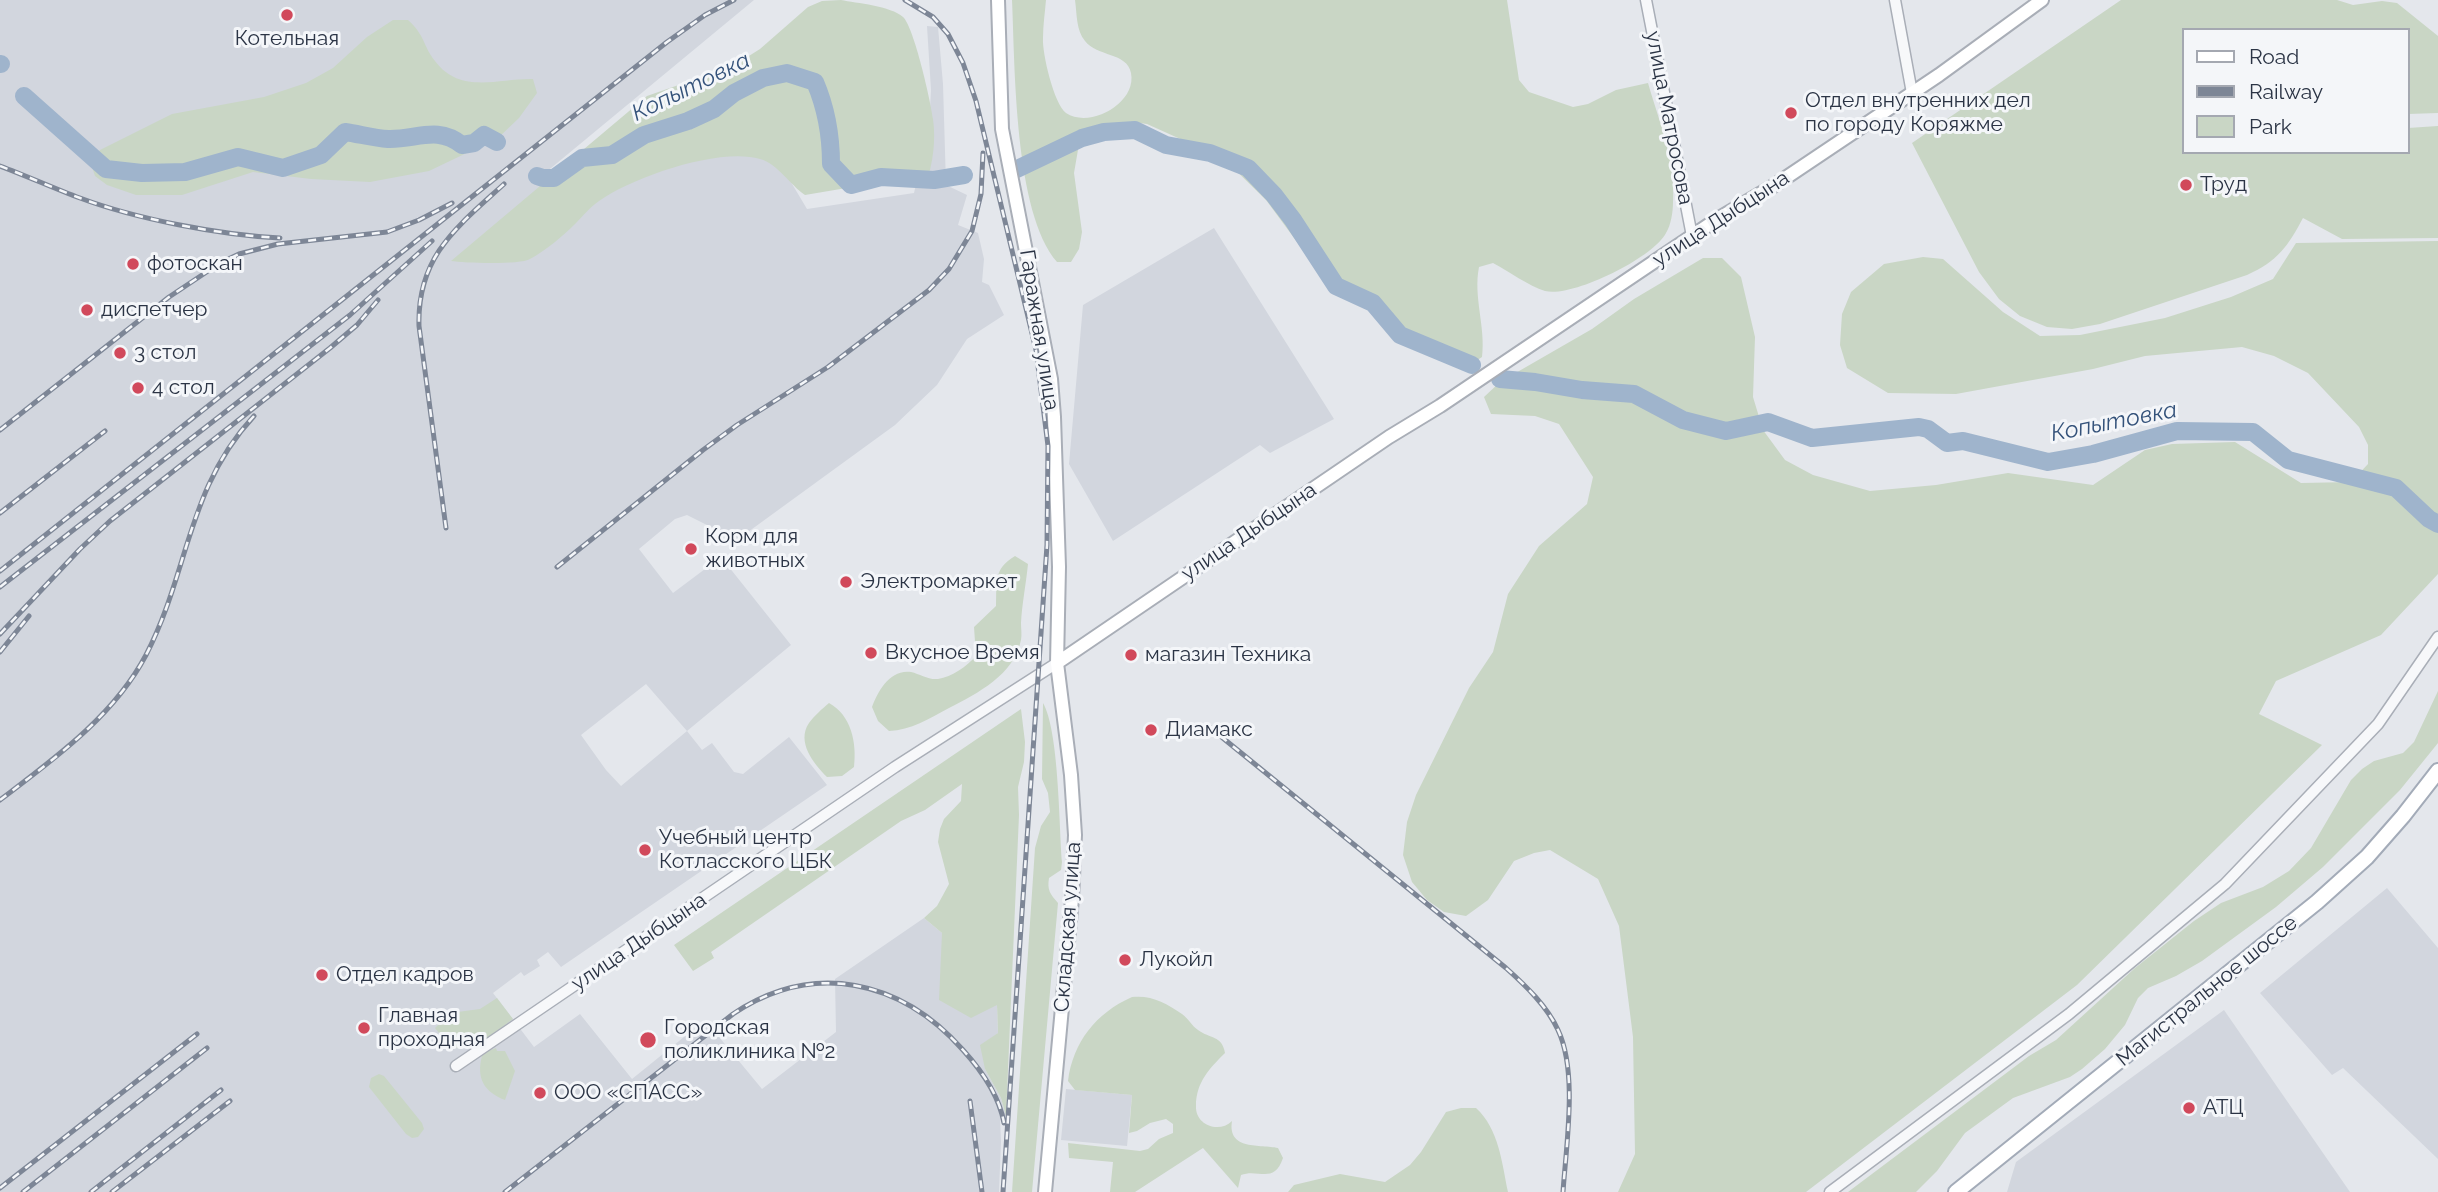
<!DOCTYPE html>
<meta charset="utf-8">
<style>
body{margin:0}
#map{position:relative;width:2438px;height:1192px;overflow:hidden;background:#e4e7ec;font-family:Raleway,sans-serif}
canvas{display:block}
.legend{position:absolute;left:2182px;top:28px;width:228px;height:126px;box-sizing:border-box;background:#f4f6f9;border:2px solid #a4a8b1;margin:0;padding:9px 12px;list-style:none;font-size:21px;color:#2b3445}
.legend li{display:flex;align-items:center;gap:14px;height:35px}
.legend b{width:35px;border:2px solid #a4a8b1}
</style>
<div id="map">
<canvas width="2438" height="1192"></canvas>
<ul class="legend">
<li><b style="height:9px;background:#fff"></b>Road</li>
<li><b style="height:9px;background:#7d8696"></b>Railway</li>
<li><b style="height:19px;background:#c9d6c5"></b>Park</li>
</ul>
</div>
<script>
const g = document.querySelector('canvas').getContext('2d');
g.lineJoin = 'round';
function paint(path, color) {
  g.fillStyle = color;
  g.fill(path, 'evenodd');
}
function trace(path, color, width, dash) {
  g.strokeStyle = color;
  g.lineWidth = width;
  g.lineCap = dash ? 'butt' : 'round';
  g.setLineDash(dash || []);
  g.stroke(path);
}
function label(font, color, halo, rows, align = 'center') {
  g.font = font + ' Raleway,sans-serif';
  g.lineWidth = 6;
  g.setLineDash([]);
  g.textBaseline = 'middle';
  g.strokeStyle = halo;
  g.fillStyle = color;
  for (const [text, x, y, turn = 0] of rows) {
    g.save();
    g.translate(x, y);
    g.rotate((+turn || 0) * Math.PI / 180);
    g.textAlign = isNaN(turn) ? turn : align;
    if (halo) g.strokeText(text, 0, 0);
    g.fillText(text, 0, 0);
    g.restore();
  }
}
const built = new Path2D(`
 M0 0H754L545 173 757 125 807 209 914 193 929 126 931 90 927 26 938 27 943 84 946 185 967 195 958 225 978 233 984 259 982 282 989 285 1004 315 967 339 937 385 895 425 737 540 687 515 675 519 639 549 673 593 721 557 791 645 687 731 702 750 712 743 734 772 743 774 789 737 827 785 561 967 548 952 537 960 540 966 524 976 521 972 493 993 534 1047 580 1014 632 1079 705 1020 762 1089 836 1032 835 979 924 918 942 933 997 1005 998 1033 985 1069 1001 1098 1006 1116 1000 1117 1001 1142 999 1192H0ZM646 684 687 731 621 786 606 770 581 735Z
 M1214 228 1334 419 1270 453 1260 445 1113 541 1069 464 1083 305Z
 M2387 888 2438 948V1159L2343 1068 2332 1075 2260 993Z
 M2224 1010 2350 1192H2007L2016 1162Z
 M1066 1089 1132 1095 1127 1146 1061 1140Z`);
const green = new Path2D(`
 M841 0C856 3 891 6 903 17 914 27 931 102 933 119 936 140 933 164 926 183L882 182 805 195C790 185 778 164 760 159 719 147 633 177 599 201 590 207 583 216 576 223 563 236 545 251 530 259 520 265 464 263 451 261L647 96 733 66 760 49 808 7 822 1Z
 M1012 0H1046C1045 12 1043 25 1043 38 1042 53 1054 104 1066 113 1090 129 1137 103 1131 73 1127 52 1097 57 1085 41 1076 30 1077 14 1075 0H1507L1519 80 1529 92 1573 107 1588 104 1616 90 1648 83C1659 121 1676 162 1673 202 1673 212 1671 225 1666 233 1653 258 1572 298 1545 291 1529 286 1508 271 1493 263L1479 267C1473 297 1486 327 1482 357L1470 365 1455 364 1362 306 1314 265 1266 200 1215 150 1187 142 1147 124 1133 122 1104 126 1090 132 1079 144 1074 173 1082 232 1079 249 1071 262H1057C1014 212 1015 67 1012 0Z
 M2121 0H2337L2353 5 2382 1 2397 3 2438 36V113L2408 114V30H2184V152H2408V128L2438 126V238L2342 239 2303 218C2288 246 2278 261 2247 275L2100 324 2072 329 2047 327 2020 316 1999 299 1979 272 1912 143Z
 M393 20H408C425 35 423 46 435 61 460 95 499 78 533 79L537 93 519 118 498 138 429 171 370 182 311 179 253 172 182 195H136L107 185 95 176 90 161 100 150 172 114 264 97 306 83 333 68 367 37Z
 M2438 241V574L2381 635 2276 681 2259 714 2322 745 2077 985 1806 1192H1618L1635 1154 1633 1037 1619 926 1598 879 1550 850 1534 853 1514 861 1488 900 1466 916 1444 912 1427 900 1412 882 1403 855 1407 822 1416 795 1469 688 1493 652 1508 594 1539 546 1587 504 1593 477 1559 424 1535 416 1491 414 1484 397 1500 382 1592 329 1634 299 1703 258H1722L1741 277 1755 337 1753 397 1763 430 1785 460 1813 475 1870 491 1936 485 2008 473 2093 485 2145 450 2172 444 2235 442 2301 483 2351 482 2368 464V445L2359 427 2308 373 2274 356 2242 347 2145 356 2093 369 1956 394 1888 393 1847 368 1840 345 1842 314 1851 292 1884 264 1923 257 1943 259 2003 312 2040 336 2080 335 2165 318 2231 297 2273 279 2296 243Z
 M1015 556 1028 564C1026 584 1022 604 1021 623 1021 629 1022 634 1021 640 1014 675 978 693 949 708 929 719 911 730 889 731L878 721 872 707C878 691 890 669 911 672 920 674 928 680 938 679 952 677 967 666 976 656L974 627 996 606C997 582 993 569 1015 556Z
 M2438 691V743L2400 790 2323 867 2276 907 2202 961 2176 976 2148 988 2138 998 2125 1025 2105 1049 2082 1069 2070 1077 2013 1098 1965 1133 1937 1171 1916 1192H1848L2029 1056 2056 1040 2135 968 2194 921 2221 903 2263 887 2289 871 2311 848 2351 780 2362 769 2374 761 2403 753 2414 742Z
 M829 703C851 715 857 742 854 767L842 776 827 777C814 764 796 742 809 723 814 716 822 709 829 703Z
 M1043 703C1059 731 1059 825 1062 862L1061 870 1049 878C1047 890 1050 894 1058 903L1032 1192H1012L1035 848 1041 826 1050 812 1048 793 1042 779Z
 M1021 709 1025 742 1024 762 1018 787 1019 815 1006 1116 1001 1098 985 1069 980 1045 998 1033 997 1005 971 1018 939 1000 942 933 924 918 937 906 949 884 938 842 940 829 944 819 961 801 962 784 925 810 901 821 711 952 714 958 693 971 674 945Z
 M1132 997C1152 995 1166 1003 1182 1014 1188 1018 1192 1026 1198 1030 1210 1039 1222 1035 1225 1053 1210 1068 1196 1082 1196 1106 1195 1125 1219 1134 1232 1121 1227 1151 1261 1144 1278 1148L1283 1158C1274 1185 1258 1168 1241 1175L1238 1188 1203 1148 1135 1192H1110L1113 1162 1069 1158 1068 1143 1140 1151 1148 1149 1159 1139 1173 1133V1124L1166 1119 1150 1123 1137 1131 1129 1133 1132 1095 1075 1090 1068 1081C1073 1042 1096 1013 1132 997Z
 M497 998 513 1019C500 1028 470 1054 454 1047 446 1043 440 1034 435 1028L450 1013 480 1009Z
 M496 1048 497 1051H505L515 1071 505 1100C484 1092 476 1078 482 1056L488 1051Z
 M379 1074 384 1076 422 1123 424 1129 418 1137 412 1138 406 1134 369 1087 371 1078Z
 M1461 1108H1476C1499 1129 1502 1163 1508 1192H1288L1294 1185 1340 1174 1385 1182 1410 1165 1421 1152 1446 1112Z`);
const river = new Path2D(`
 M0 64H1
 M24 96 106 169 142 173 185 172 238 157 283 168 321 155 345 132C359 134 374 138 388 139 416 140 437 125 462 145L474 143 484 135 497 142
 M1017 169 1082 138 1104 132 1135 130 1166 145 1210 153 1248 168 1274 195 1293 220 1336 286 1373 303 1400 335 1472 365
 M537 176 543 178H554L582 158 612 155 644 135 688 121 714 109 734 93 763 78 787 73 815 82C827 110 831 135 831 164L851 185 881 177 934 180 964 175
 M1500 379 1535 382 1582 390 1634 394 1683 420 1726 431 1768 422 1812 438 1919 427 1928 429 1947 443 1963 441 2048 462 2093 454 2177 431 2253 432 2288 460 2396 488 2429 519 2438 524`);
const street = new Path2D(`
 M1646 0 1692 236
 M1895 0 1912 93
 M456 1066 895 767 1057 663
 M1830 1192 2069 1014 2225 884 2378 724 2438 637`);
const secondary = new Path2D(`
 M998 0 1002 129 1051 379 1054 417 1059 567 1057 663 1071 775 1075 835 1072 899 1045 1192
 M1057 663 1389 437 1440 406 1716 220 1775 185 1939 75 2042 0`);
const primary = new Path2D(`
 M1956 1192 2317 902 2367 857 2403 816 2438 771`);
const rail = new Path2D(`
 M905 0 933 17 948 34 963 63 976 101 1036 350 1048 446 1047 545 1003 1192
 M0 166C27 176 53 188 80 198 136 219 220 235 280 238
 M0 430 169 297 220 263 239 254 278 244 387 232 419 220 452 203
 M0 513 105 431
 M446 528 419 326C417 256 457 227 504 184
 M557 567 703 450 737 425 828 367 929 290 949 269 972 231 981 194 983 153
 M0 571 667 42 705 15 734 0
 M0 587 350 315 432 241
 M0 634 80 549 110 521 330 348 357 325 378 300
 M0 652 29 616
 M1208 726 1506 968C1526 986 1547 1006 1558 1030 1578 1072 1566 1146 1563 1192
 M0 800C54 759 114 716 146 655 189 572 187 488 254 416
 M970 1101 982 1192
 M0 1188 197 1034
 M23 1192 207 1048
 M91 1192 221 1090
 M112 1192 230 1101
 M505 1192 733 1014C814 960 901 980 963 1050 982 1071 999 1095 1004 1123`);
const markers = [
 [287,15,7,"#d1495b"],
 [1791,113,7,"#d1495b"],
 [2186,185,7,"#d1495b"],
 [133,264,7,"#d1495b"],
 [87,310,7,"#d1495b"],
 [120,353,7,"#d1495b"],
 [138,388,7,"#d1495b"],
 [691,549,7,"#d1495b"],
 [846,582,7,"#d1495b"],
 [871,653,7,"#d1495b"],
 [1131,655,7,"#d1495b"],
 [1151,730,7,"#d1495b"],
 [645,850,7,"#d1495b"],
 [1125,960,7,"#d1495b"],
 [322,975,7,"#d1495b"],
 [364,1028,7,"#d1495b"],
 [648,1040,9,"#d1495b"],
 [540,1093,7,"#d1495b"],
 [2189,1108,7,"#d1495b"]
];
const poiNames = [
 ["Котельная",287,39,"center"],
 ["Отдел внутренних дел",1805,101],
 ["по городу Коряжме",1805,125],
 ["Труд",2200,185],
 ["фотоскан",147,264],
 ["диспетчер",101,310],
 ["3 стол",134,353],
 ["4 стол",152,388],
 ["Корм для",705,537],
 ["животных",705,561],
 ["Электромаркет",860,582],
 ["Вкусное Время",885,653],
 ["магазин Техника",1145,655],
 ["Диамакс",1165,730],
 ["Учебный центр",659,838],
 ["Котласского ЦБК",659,862],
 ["Лукойл",1139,960],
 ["Отдел кадров",336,975],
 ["Главная",378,1016],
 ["проходная",378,1040],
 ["Городская",664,1028],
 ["поликлиника №2",664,1052],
 ["ООО «СПАСС»",554,1093],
 ["АТЦ",2203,1108]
];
const streetNames = [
 ["улица Матросова",1669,118,79],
 ["улица Дыбцына",1721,219,-33],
 ["Гаражная улица",1039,330,81],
 ["улица Дыбцына",1249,532,-34],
 ["Складская улица",1068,927,-86],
 ["улица Дыбцына",639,942,-34],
 ["Магистральное шоссе",2207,991,-39]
];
const waterNames = [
 ["Копытовка",691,87,-26],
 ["Копытовка",2114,422,-11]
];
paint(built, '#d2d6de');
paint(green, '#c9d6c5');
trace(river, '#9fb4cc', 18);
trace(street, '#a9aeb7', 13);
trace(secondary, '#a9aeb7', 16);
trace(primary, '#a3abb8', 18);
trace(street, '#f7f8fa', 10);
trace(secondary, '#fff', 12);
trace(primary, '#fff', 14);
trace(rail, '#7d8696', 5);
trace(rail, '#f4f6f9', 2.5, [8]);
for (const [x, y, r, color] of markers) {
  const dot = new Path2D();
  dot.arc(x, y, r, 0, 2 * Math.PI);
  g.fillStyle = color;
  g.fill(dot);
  trace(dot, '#f4f6f9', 2.5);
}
label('21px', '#2b3445', '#f4f6f9', poiNames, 'left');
label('21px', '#2b3445', '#f4f6f9', streetNames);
label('italic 23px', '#34527a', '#f4f6f9', waterNames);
</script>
